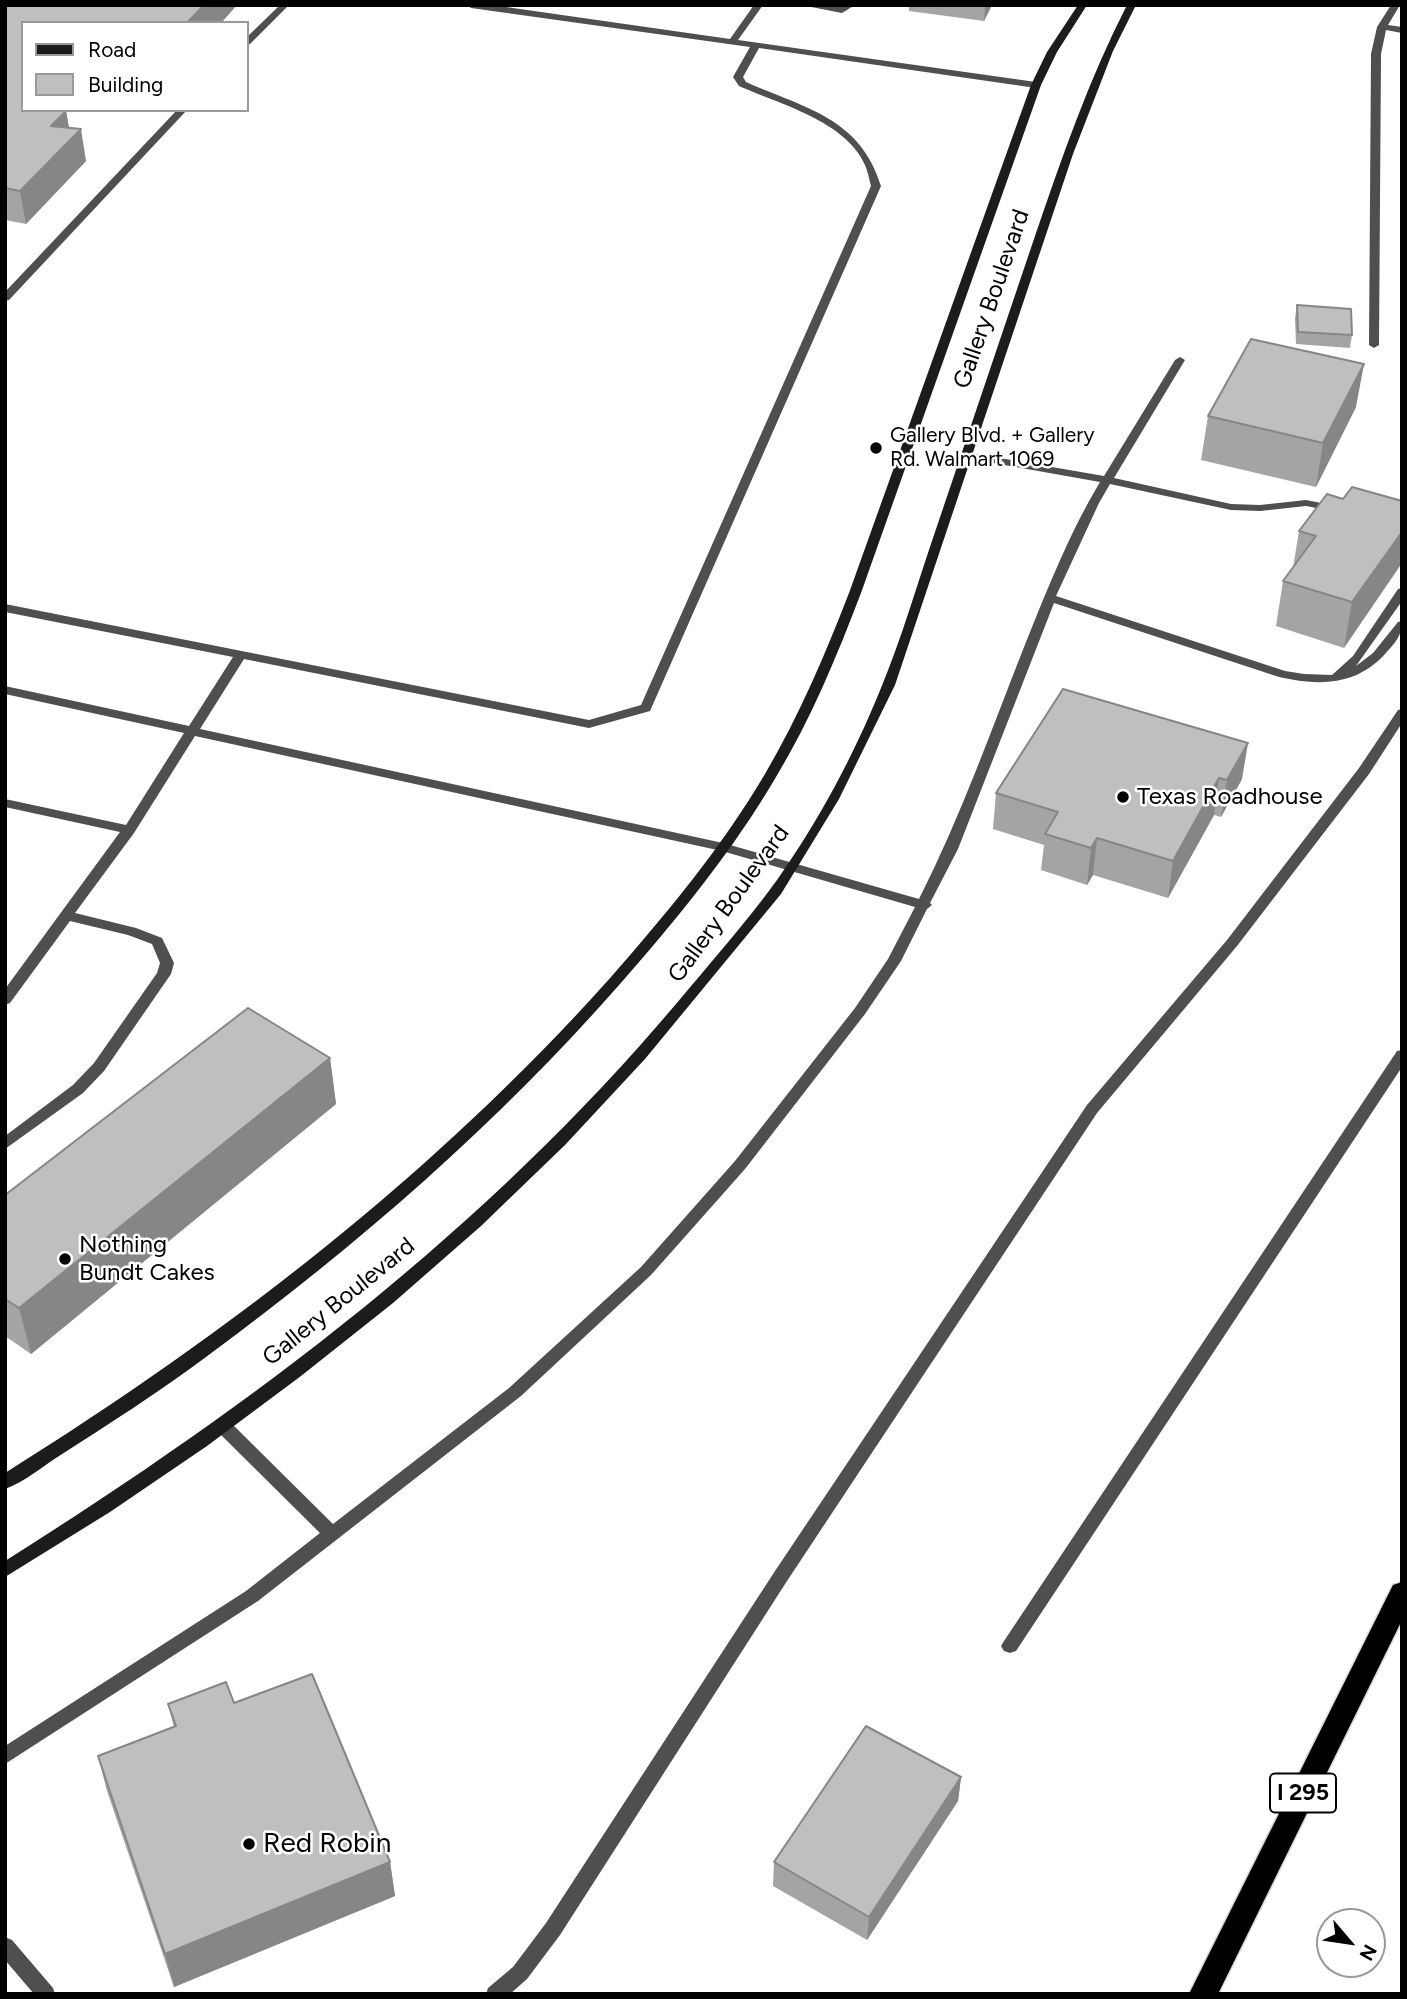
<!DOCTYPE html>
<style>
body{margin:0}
#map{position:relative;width:1407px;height:1999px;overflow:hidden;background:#fff;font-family:Figtree,sans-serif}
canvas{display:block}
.frame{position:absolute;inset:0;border:7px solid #000;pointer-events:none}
.legend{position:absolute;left:21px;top:21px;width:228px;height:91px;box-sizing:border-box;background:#fff;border:2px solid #999;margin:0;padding:9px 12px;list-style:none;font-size:21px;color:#000}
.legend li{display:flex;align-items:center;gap:14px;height:35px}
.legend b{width:35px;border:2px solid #999}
.north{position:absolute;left:1316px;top:1908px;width:70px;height:70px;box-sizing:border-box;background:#fff;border:2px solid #999;border-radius:50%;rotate:119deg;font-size:19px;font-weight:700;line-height:28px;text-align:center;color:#000}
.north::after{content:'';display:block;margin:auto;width:24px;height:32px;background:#000;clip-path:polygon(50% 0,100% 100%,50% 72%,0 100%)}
</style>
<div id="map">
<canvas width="1407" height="1999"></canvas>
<div class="frame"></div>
<ul class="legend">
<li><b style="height:9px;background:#1c1c1c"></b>Road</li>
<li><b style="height:19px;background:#bfbfbf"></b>Building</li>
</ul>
<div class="north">N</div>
</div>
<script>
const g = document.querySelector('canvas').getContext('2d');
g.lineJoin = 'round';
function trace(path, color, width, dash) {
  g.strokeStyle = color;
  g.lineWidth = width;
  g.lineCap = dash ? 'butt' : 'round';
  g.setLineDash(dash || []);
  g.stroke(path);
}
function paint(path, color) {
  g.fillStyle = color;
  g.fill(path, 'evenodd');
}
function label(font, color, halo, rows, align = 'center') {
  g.font = font + ' Figtree,sans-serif';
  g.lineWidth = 5;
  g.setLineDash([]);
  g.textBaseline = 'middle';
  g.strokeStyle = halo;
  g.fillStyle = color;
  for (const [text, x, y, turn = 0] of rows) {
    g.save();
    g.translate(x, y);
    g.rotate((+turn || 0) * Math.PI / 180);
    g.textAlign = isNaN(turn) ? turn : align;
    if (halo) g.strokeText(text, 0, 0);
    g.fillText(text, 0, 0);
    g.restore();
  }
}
const lane = new Path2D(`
 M280 5H289L250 44 247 45V37Z
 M467 5H492L730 39 754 5H763L738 40 1036 82 1041 85 1036 88 759 48 743 77 746 82C804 108 860 117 881 186L650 711 589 728 244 659 200 729 723 843 919 899C961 816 992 728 1026 642 1048 587 1070 532 1100 482L965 458 959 455 965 452 1104 476 1175 360 1180 357 1185 360 1114 478 1231 504 1260 505 1306 500 1341 507 1343 509 1337 512 1306 506 1260 511 1231 510 1110 484 1099 503 1056 596 1285 671 1304 674 1332 675 1353 656 1398 589 1402 588V601L1356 666 1373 653 1398 622 1402 621C1402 636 1395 643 1385 654 1356 686 1318 686 1279 677L1054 603 958 849 930 903 932 905 927 909 901 961 865 1014 745 1169 651 1275 521 1396 258 1601 5 1764V1746L246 1591 320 1533 216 1430 214 1425 216 1420 222 1419 228 1420 333 1524 509 1388 641 1267 735 1161 855 1008 888 959 915 907 722 851 195 736 134 833 75 913 136 928 162 938 174 963 171 974 104 1071 83 1093 5 1149V1136L73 1085 94 1063 157 973 160 963 152 944 128 935 70 921 10 1003 5 1005V989L120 832 5 807V799L126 825 184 733 5 694V686L189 726 233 657 5 612V604L589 720 641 705 871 186C869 179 868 172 865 165 846 121 779 104 739 86L733 77 750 47 471 8Z
 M801 5 841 7 855 5 842 13Z
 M1391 5H1400L1388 25 1402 27V33L1386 30 1381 54 1379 345 1374 348 1369 345 1371 54 1377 27Z
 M177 110H187L9 300 5 301V292Z
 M1402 709V723L1369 774 1237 946 1097 1113 787 1581 560 1935 527 1979 510 1994H486L488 1988 513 1967 546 1923 775 1571 1087 1105 1227 940 1359 768 1398 710Z
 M1402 1050V1067L1016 1651 1010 1653 1004 1651 1001 1646 1004 1641 1397 1051Z
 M5 1937 12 1940 53 1988 55 1994H34L5 1960Z`);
const secondary = new Path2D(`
 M1078 5H1087L1057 52 1041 85 861 593C837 656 811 719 776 777 732 852 677 919 620 984 497 1124 357 1246 206 1357 159 1392 109 1424 59 1456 42 1467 24 1482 5 1489V1473C229 1333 434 1175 611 977 667 913 722 847 765 774 799 716 825 655 849 593L1031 85 1047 52Z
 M1127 5H1136L1113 51 1073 154 895 685 839 799 781 894 645 1059 565 1145 481 1226 393 1303 301 1376 207 1446 110 1512 5 1577V1561C256 1403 484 1231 676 1004 710 963 746 923 777 880 818 822 854 755 881 688 901 640 916 588 933 538 967 437 1001 337 1035 236 1062 157 1089 79 1127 5Z`);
const highway = new Path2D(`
 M1402 1582V1620L1218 1994H1189L1393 1585Z`);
const wall = new Path2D(`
 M5 5H237L221 23H23V110L66 111 69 128 86 161 26 224 5 220Z
 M909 5H992L984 21 909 11Z
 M1297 305 1352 335 1350 348 1296 344 1295 318Z
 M1356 407 1316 487 1201 460 1208 416Z
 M1343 499 1402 501 1344 648 1276 626 1283 581 1293 568 1299 531Z
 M1063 689 1242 779 1221 817 1214 815 1168 898 1093 875 1087 885 1041 870 1044 845 993 829 996 793Z
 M330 1058 336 1104 31 1354 5 1336V1195Z
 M234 1703 390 1862 395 1896 174 1987 107 1791 98 1756 174 1727 168 1704Z
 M961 1777 958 1801 867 1940 773 1886 774 1862Z`);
const shadedWall = new Path2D(`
 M204 5H237L221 23H187Z
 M985 5H992L984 21Z
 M66 111 71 139 81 129 86 161 26 224 20 191 51 126Z
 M1364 364 1356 407 1316 487 1323 443Z
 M1402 532V563L1344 648 1352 602Z
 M1248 743 1242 779 1221 817 1227 780Z
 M1219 778 1214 815 1168 898 1173 861Z
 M1097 838 1093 875 1087 885 1091 848Z
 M330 1058 336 1104 31 1354 19 1308Z
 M961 1777 958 1801 867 1940 869 1917Z
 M390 1862 395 1896 174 1987 165 1954Z`);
const building = new Path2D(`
 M5 5H204L187 23H23V110L66 111 51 126 81 129 20 191 5 188Z
 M1297 305 1351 309 1352 335 1298 332Z
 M1251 339 1364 364 1323 443 1208 416Z
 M1352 487 1402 501V532L1352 602 1283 581 1316 536 1299 531 1327 494 1343 499Z
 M1063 689 1248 743 1227 780 1219 778 1173 861 1097 838 1091 848 1045 834 1058 812 996 793Z
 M248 1008 330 1058 19 1308 5 1299V1195Z
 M312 1674 390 1862 165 1954 98 1756 176 1726 168 1704 226 1682 234 1703Z
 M866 1726 961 1777 869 1917 774 1862Z`);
const markers = [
 [876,448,7,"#000"],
 [1123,797,7,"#000"],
 [65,1259,7,"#000"],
 [249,1844,7,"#000"]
];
const farPoinames = [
 ["Gallery Blvd. + Gallery",890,436],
 ["Rd. Walmart 1069",890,460]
];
const shields = [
 [1303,1793,66]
];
const shieldNames = [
 ["I 295",1303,1793]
];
const streetNames = [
 ["Gallery Boulevard",992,299,-71],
 ["Gallery Boulevard",729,904,-54],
 ["Gallery Boulevard",339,1302,-39]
];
const poiNames = [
 ["Texas Roadhouse",1137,797],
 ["Nothing",79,1245],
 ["Bundt Cakes",79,1273]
];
const nearPoinames = [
 ["Red Robin",263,1844]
];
trace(highway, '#dbdbdb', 3);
paint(lane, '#4f4f4f');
paint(secondary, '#1c1c1c');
paint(highway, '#000');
paint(wall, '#a4a4a4');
paint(shadedWall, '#868686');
paint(building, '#bfbfbf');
trace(building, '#868686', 2);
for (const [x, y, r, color] of markers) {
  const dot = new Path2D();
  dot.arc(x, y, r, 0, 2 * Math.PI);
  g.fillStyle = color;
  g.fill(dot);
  trace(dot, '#fff', 2.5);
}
label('21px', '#000', '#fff', farPoinames, 'left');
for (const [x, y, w] of shields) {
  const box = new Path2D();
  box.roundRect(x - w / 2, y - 19.5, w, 39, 5);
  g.fillStyle = '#fff';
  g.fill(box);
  trace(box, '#000', 2);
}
label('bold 23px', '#000', null, shieldNames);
label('24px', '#000', '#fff', streetNames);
label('24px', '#000', '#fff', poiNames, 'left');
label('28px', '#000', '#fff', nearPoinames, 'left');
</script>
